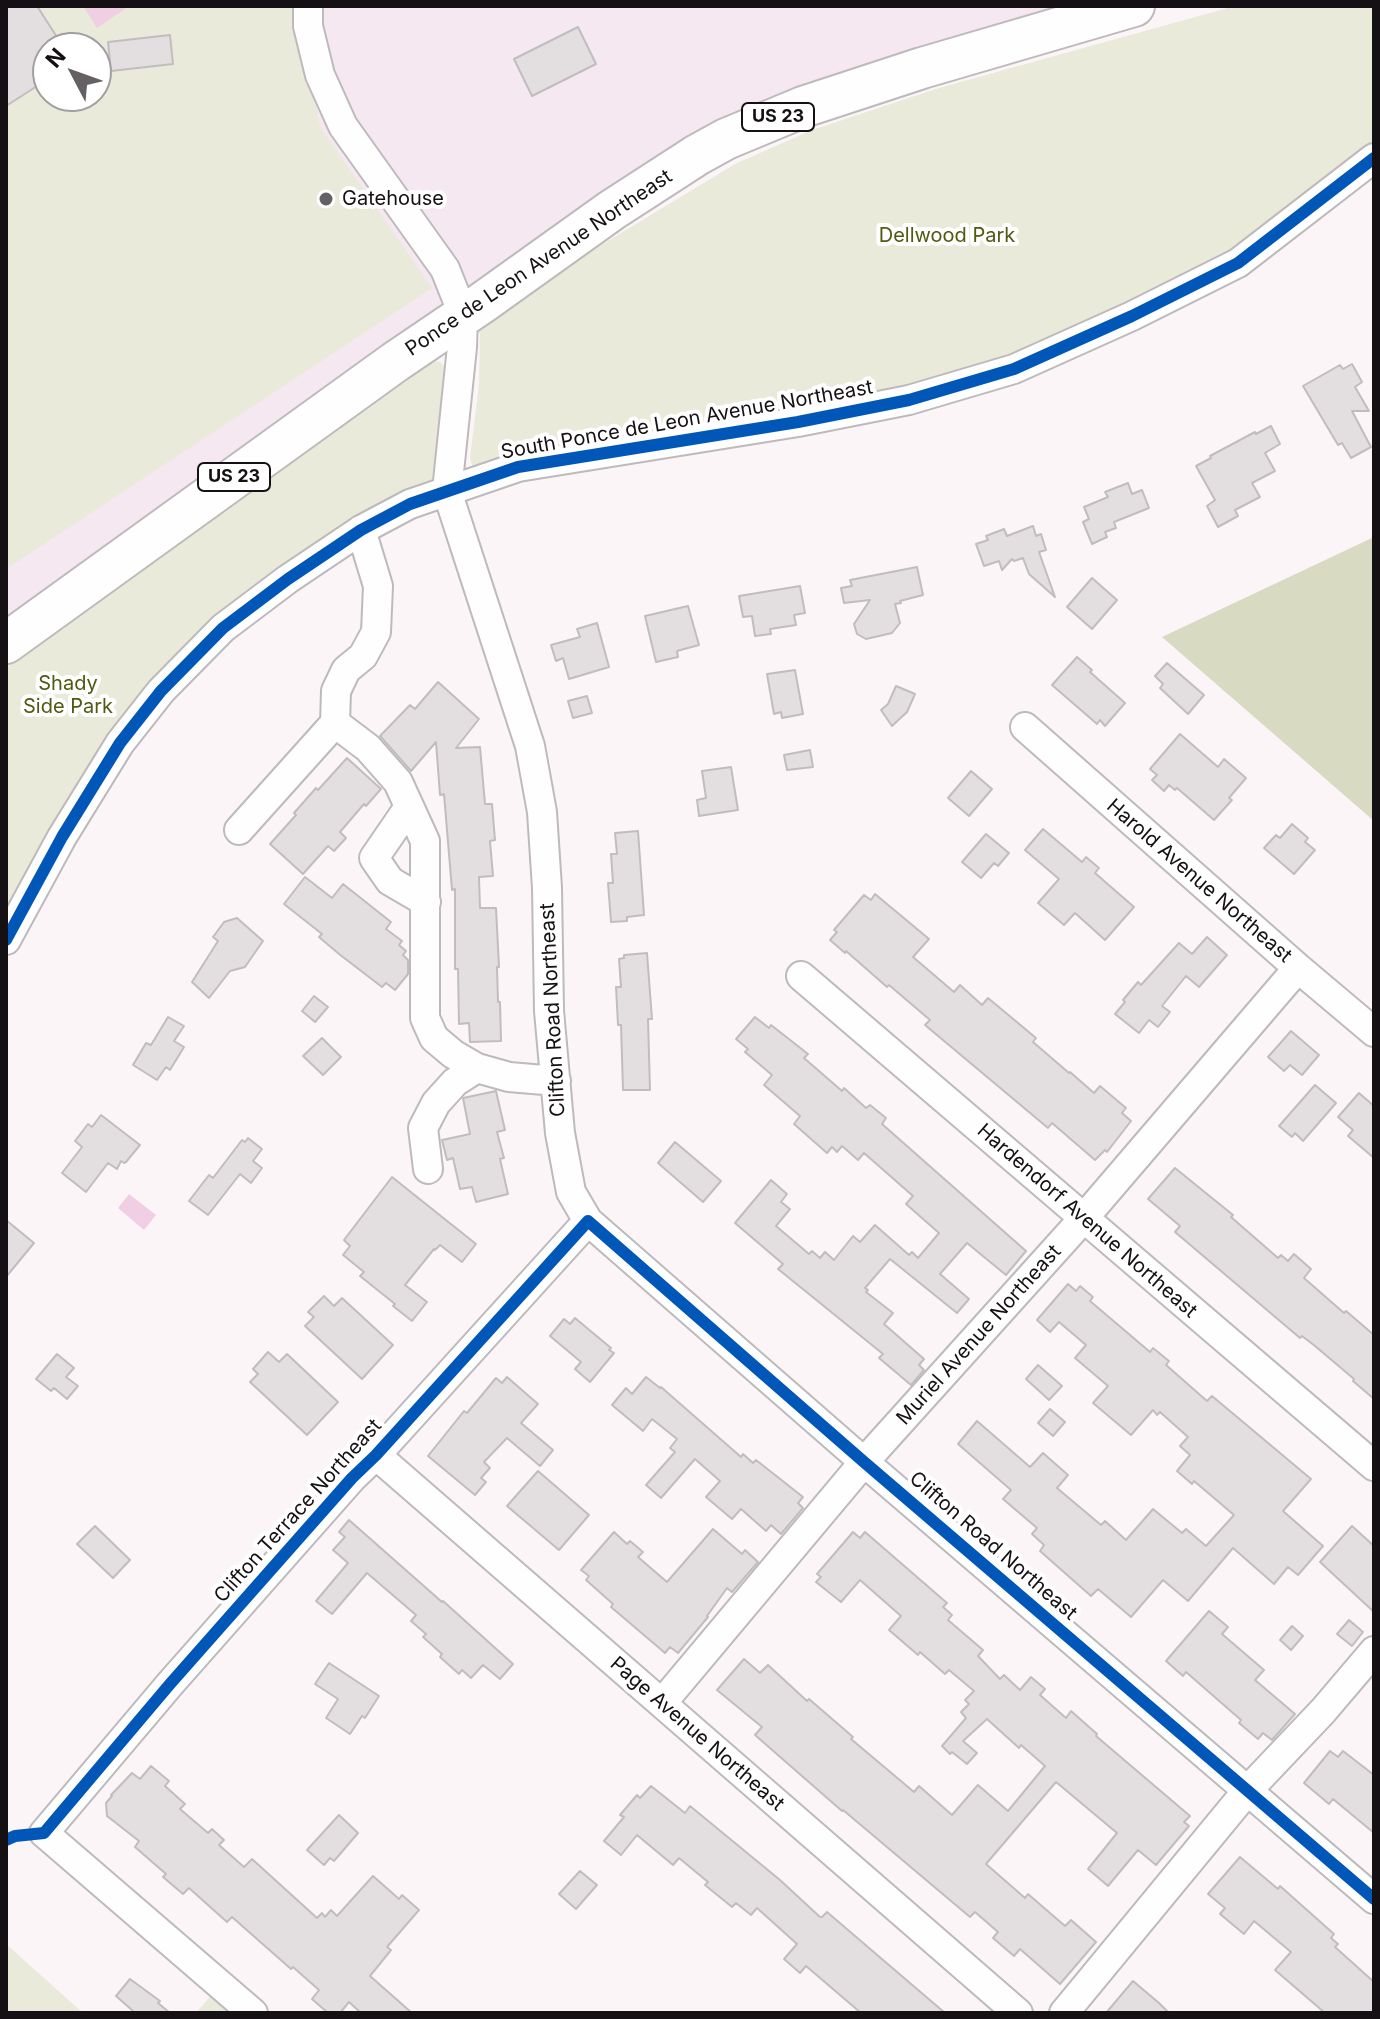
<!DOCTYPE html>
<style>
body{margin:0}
#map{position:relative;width:1380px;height:2019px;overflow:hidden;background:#fbf5f8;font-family:Inter,sans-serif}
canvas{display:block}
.frame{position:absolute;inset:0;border:8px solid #141013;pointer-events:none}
.north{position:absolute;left:32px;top:32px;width:80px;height:80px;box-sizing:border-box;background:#fff;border:2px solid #a19fa1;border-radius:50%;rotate:311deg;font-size:22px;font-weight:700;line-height:32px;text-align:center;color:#141013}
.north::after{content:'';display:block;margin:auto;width:28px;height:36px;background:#656063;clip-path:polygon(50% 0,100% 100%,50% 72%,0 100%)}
</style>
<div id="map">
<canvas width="1380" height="2019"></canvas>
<div class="frame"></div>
<div class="north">N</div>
</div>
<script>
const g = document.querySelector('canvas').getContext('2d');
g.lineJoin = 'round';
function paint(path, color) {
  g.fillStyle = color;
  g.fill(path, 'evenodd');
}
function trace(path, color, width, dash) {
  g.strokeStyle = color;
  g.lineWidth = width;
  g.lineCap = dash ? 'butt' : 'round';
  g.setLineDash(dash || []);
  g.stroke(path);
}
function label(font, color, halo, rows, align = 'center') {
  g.font = font + ' Inter,sans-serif';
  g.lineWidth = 8;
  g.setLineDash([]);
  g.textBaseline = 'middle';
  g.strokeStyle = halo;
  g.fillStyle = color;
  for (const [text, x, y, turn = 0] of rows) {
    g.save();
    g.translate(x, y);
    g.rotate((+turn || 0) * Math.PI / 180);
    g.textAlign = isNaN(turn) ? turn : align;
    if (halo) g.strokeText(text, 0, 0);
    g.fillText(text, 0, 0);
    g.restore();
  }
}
const built = new Path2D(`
 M6 6H1079L712 147 6 624ZM48 48H96V96H48Z`);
const green = new Path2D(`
 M6 6H296L320 127 432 288 6 569ZM48 48H96V96H48Z
 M1235 6H1374V145L1271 235 986 373 474 472 470 458 479 384 480 333 475 332 588 253 735 164 812 130 939 88Z
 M431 361 440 362 446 368 432 481 428 490 214 626 6 924V668L50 631 143 563Z
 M6 1944 83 2013H6Z
 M217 1988 245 2013H196Z`);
const forest = new Path2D(`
 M1374 537V821L1162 637Z`);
const water = new Path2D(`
 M83 6H123L125 9 97 28Z
 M129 1194 156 1215 144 1230 118 1208Z`);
const building = new Path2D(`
 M6 6H37L64 48H48V79L6 106Z
 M578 27 596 64 532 96 514 59Z
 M170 35 173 64 111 71 108 42Z
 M1352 364 1362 382 1355 387 1369 411H1352L1371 447 1351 458 1342 443 1338 445 1303 386 1340 365 1343 369Z
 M1271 426 1280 444 1265 453 1275 471 1252 483 1260 497 1235 510 1238 516 1218 527 1207 506 1215 500 1196 466 1211 458 1210 456 1255 432 1256 434Z
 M1128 483 1132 494 1142 490 1149 508 1114 522 1116 528 1105 532 1107 537 1092 544 1083 522 1089 519 1084 507 1108 497 1105 492Z
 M1033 526 1036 536 1041 534 1046 550 1039 552 1055 597 1029 574 1023 558 1014 561 1012 559 1002 570 999 561 984 566 976 544 988 540 986 536 1004 529 1007 536Z
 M917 567 923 595 900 601 901 603 895 604 900 623 892 633 866 639 857 634 854 624 870 600 844 603 841 588 852 586 850 580Z
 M1092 578 1117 600 1092 629 1067 607Z
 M800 586 805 613 794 615 796 625 770 629 771 634 755 636 752 616 743 617 739 596Z
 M688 606 699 645 677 651 678 657 656 662 645 616Z
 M597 623 609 667 569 679 563 658 556 661 551 645 580 637 577 629Z
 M1077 657 1092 670 1090 672 1125 703 1105 726 1100 720 1097 724 1052 685Z
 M1167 663 1204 695 1188 714 1160 688 1163 684 1155 676Z
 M795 670 803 714 782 718 781 712 774 714 767 674Z
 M438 682 479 719 456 748 480 747 485 804H492L495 840 490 841 493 876 479 877 480 908H496L499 967H497L498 1002H500L501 1041 470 1042 469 1023 459 1024 458 969H455V889L452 890 444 794 440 795 436 742 411 771 380 736 410 705 415 709Z
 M896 686 915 694 907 712 892 726 881 710 888 704Z
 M587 696 592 713 573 718 568 701Z
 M1180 734 1218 767 1224 759 1246 778 1229 798 1232 800 1214 820 1177 788 1175 790 1169 785 1164 791 1152 780 1157 775 1150 769Z
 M810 750 813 767 787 770 784 755Z
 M347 758 381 789 366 806 364 804 340 832 346 838 334 851 328 846 303 874 270 844 296 815 294 813 316 788 318 790Z
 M731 767 738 810 699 816 697 800 706 798 702 771Z
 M971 771 992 789 969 816 948 798Z
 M1292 824 1308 838 1305 842 1315 850 1294 874 1264 848 1276 835 1280 838Z
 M1043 829 1082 862 1086 857 1099 868 1095 873 1134 907 1105 940 1075 913 1064 925 1038 903 1059 879 1025 850Z
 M638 831 644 915 627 917V921L611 922 608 883H613L611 854H617L615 833Z
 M986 834 1009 853 998 866 994 863 981 878 962 862Z
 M305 877 332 898 343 884 391 922 386 929 402 941 399 945 406 951 403 955 408 960V974L395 990 386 983 382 987 339 954 319 937 322 934 284 904Z
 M875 894 929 939 913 957 954 992 960 985 982 1005 988 998 1036 1038 1033 1042 1069 1073 1070 1072 1094 1093 1100 1086 1126 1108 1122 1113 1131 1121 1107 1152 1105 1150 1095 1160 1052 1123 1048 1128 925 1025 930 1020 889 985 887 987 846 951 845 953 830 940 837 932 834 930 864 895 871 900Z
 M237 918 263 941 245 967 230 971 209 998 192 982 218 941 213 937 224 922Z
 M1207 937 1227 955 1199 987 1186 976 1162 1006 1170 1012 1158 1027 1149 1020 1139 1033 1115 1014 1125 1002 1123 1000 1138 982 1141 985 1179 943 1192 954Z
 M647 953 652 1019H648L650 1090H623L621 1025H618L616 987H621L619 959 624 958V955Z
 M314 996 328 1007 315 1022 302 1011Z
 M168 1017 184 1026 174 1041 184 1047 170 1070 166 1067 157 1080 133 1065 146 1043 151 1045Z
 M755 1017 769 1028 771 1025 808 1054 804 1058 842 1091 844 1088 866 1108 870 1105 886 1118 882 1124 1026 1251 1006 1275 967 1243 940 1274 969 1299 957 1313 890 1259 865 1288 868 1290 866 1292 893 1313 884 1324 924 1359 919 1365 924 1370 911 1385 879 1358 883 1354 778 1269 783 1264 735 1223 771 1180 787 1194 781 1202 790 1209 776 1226 809 1254 812 1251 820 1258 825 1252 834 1260 853 1236 860 1242 875 1225 909 1255 912 1252 918 1258 939 1233 906 1204 913 1196 864 1153 858 1160 842 1146 837 1152 832 1147 827 1153 794 1124 800 1116 764 1085 772 1075 745 1052 748 1049 736 1039Z
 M1291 1031 1319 1055 1302 1075 1290 1065 1284 1071 1268 1057Z
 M322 1038 341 1057 323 1075 303 1056Z
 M1315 1085 1336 1103 1303 1141 1295 1133 1292 1137 1279 1126Z
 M496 1091 505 1130 497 1132 504 1158 500 1159 508 1194 476 1202 472 1187 460 1189 453 1158 447 1160 442 1140 470 1134 463 1098Z
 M1359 1093 1374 1106V1158L1348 1136 1353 1130 1338 1117Z
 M101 1115 140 1145 126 1162 124 1163 121 1161 117 1169 108 1163 86 1192 62 1173 82 1147 75 1141 88 1124 92 1127Z
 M248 1138 262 1149 253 1161 262 1168 251 1183 240 1174 208 1215 189 1201 209 1175 213 1178 242 1140 245 1142Z
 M675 1142 721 1181 703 1202 658 1163Z
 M1175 1168 1233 1215 1231 1217 1278 1258 1281 1255 1288 1261 1294 1254 1311 1269 1304 1278 1344 1313 1346 1311 1374 1335V1399L1353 1381 1354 1379 1315 1346 1302 1336 1300 1338 1175 1232 1180 1226 1148 1199Z
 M392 1177 476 1244 462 1262 440 1245 435 1250 434 1249 405 1285 427 1302 412 1321 393 1306 395 1304 360 1276 364 1272 343 1255 350 1246 344 1240Z
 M6 1220 34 1243 6 1277Z
 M1068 1284 1076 1291 1080 1286 1093 1297 1090 1301 1150 1352 1153 1348 1169 1361 1166 1365 1207 1401 1212 1396 1311 1479 1283 1511 1323 1546 1298 1575 1288 1567 1274 1584 1233 1548 1188 1601 1163 1580 1131 1617 1098 1589 1091 1596 1040 1551 1044 1545 1032 1534 1037 1528 1003 1499 1011 1490 958 1444 977 1421 1030 1467 1043 1453 1068 1475 1057 1488 1101 1525 1105 1521 1126 1540 1153 1509 1182 1533 1186 1529 1206 1546 1234 1515 1194 1481 1192 1484 1177 1471 1190 1455 1180 1446 1188 1437 1160 1412 1157 1415 1153 1410 1131 1435 1093 1403 1108 1386 1075 1358 1086 1345 1059 1322 1050 1332 1037 1320Z
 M324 1296 334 1306 342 1298 393 1345 362 1379 305 1326 314 1317 308 1312Z
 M575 1318 611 1348 609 1350 614 1353 590 1382 575 1369 581 1362 550 1336 564 1319 570 1324Z
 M268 1352 279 1362 287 1354 338 1402 307 1435 250 1382 258 1374 253 1369Z
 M57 1354 74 1368 66 1377 78 1386 67 1399 54 1388 51 1391 36 1379Z
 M1038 1365 1062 1386 1049 1400 1026 1379Z
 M507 1377 538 1404 521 1423 553 1450 540 1466 507 1438 484 1462 490 1468 481 1478 486 1482 475 1495 428 1456 464 1411 467 1413 496 1378 502 1383Z
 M646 1377 660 1388 661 1387 741 1457 743 1454 753 1463 756 1460 803 1497 798 1503 803 1508 781 1534 771 1525 766 1531 741 1509 732 1519 706 1497 720 1481 695 1459 661 1498 646 1485 675 1452 670 1448 677 1439 652 1419 643 1431 612 1405 626 1388 632 1394Z
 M1050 1409 1065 1422 1053 1436 1038 1423Z
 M538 1471 589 1515 559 1550 507 1506Z
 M349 1520 442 1602 443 1601 513 1664 500 1679 483 1665 471 1678 462 1670 459 1674 440 1657 442 1654 423 1637 426 1634 411 1621 416 1615 367 1573 332 1614 316 1601 348 1563 333 1550 345 1537 339 1532Z
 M95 1526 130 1560 113 1578 77 1544Z
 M1352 1526 1374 1546V1612L1320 1562Z
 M713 1529 742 1554 745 1550 758 1562 732 1592 727 1588 707 1616 708 1617 678 1653 670 1647 665 1653 611 1607 613 1604 586 1580 589 1576 581 1570 614 1532 627 1544 630 1541 643 1552 638 1557 667 1582Z
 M853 1532 860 1538 865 1532 947 1603 943 1607 952 1615 948 1620 983 1650 978 1656 1000 1679 1004 1675 1020 1690 1031 1677 1045 1689 1040 1695 1066 1718 1071 1711 1097 1734 1096 1736 1190 1816 1184 1822 1189 1826 1156 1865 1138 1850 1108 1886 1088 1869 1117 1833 1056 1782 986 1864 1025 1898 1028 1894 1065 1926 1071 1920 1096 1942 1060 1984 1020 1949 1014 1956 993 1938 998 1932 975 1912 970 1917 843 1810 842 1811 755 1735 762 1727 717 1690 744 1659 760 1673 768 1665 807 1701 809 1699 853 1737 851 1739 914 1792 919 1786 952 1815 978 1785 1008 1811 1045 1766 1021 1745 1019 1748 987 1719 963 1741 977 1753 967 1764 952 1752 950 1754 942 1746 966 1718 961 1712 969 1704 965 1700 974 1691 949 1670 945 1674 920 1652 918 1655 889 1630 901 1616 860 1580 841 1602 816 1582 821 1577 817 1574Z
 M1209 1611 1228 1627 1222 1634 1264 1670 1255 1680 1295 1714 1272 1740 1263 1733 1258 1739 1239 1723 1241 1720 1186 1672 1183 1676 1166 1661Z
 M1349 1620 1363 1632 1352 1646 1337 1634Z
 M1292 1626 1303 1636 1291 1650 1280 1640Z
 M329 1663 379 1696 365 1718 362 1716 350 1734 326 1718 338 1699 315 1684Z
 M1330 1751 1338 1757 1343 1751 1374 1775V1833L1333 1799 1329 1804 1304 1783Z
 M151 1766 169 1781 165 1786 185 1804 180 1809 208 1833 212 1829 224 1840 219 1845 244 1867 252 1859 317 1918 322 1913 325 1917 331 1910 337 1916 373 1876 399 1899 402 1895 419 1910 387 1947 391 1950 370 1976 412 2013H361L349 2002 340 2013H328L312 1999 319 1990 293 1967 291 1969 232 1917 227 1922 189 1888 183 1894 163 1877 166 1874 135 1847 139 1841 107 1816 106 1803 112 1796 111 1795 132 1773 140 1779Z
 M651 1786 685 1813 690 1806 780 1880 820 1917H822L827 1912 945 2013H861L806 1966 800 1973 784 1959 797 1944 757 1908 751 1915 736 1903 732 1907 705 1885 708 1882 679 1858 673 1865 637 1835 621 1855 604 1841 624 1817 620 1815 637 1795 640 1798Z
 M339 1815 358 1833 334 1861 330 1858 324 1865 307 1850Z
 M1240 1857 1278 1889 1280 1886 1334 1934 1331 1938 1338 1944 1335 1947 1374 1982V2013H1325L1275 1970 1291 1952 1254 1921 1244 1934 1220 1914 1225 1908 1208 1894Z
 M580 1871 597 1885 576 1909 559 1894Z
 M130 1979 160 2001 158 2003 170 2013H132L133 2011 116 1996Z
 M1133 1981 1159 2003 1169 2013H1106Z`);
const minor = new Path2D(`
 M308 6V26L320 75 343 126 445 269 463 314 462 347 447 491 530 746 542 812 547 888 549 1011 560 1133 571 1192 588 1221 864 1462 1374 1899
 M361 530 378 586 376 632 363 656 346 670 336 691 335 723 368 748 398 782 425 841V1018L434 1038 453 1054 477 1068 509 1077 556 1081
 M1025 727 1298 968 1374 1032
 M409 807 374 858 390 881 426 902
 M239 830 335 723
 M6 940 62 837 120 743 161 691 223 628 288 579 361 530 410 504 518 467 798 422 909 400 1014 369 1132 316 1238 263 1374 158
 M801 976 1374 1466
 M428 1169 423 1128 436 1103 455 1082 477 1068
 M376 1455 1018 2013
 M662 1703 864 1462 1083 1219 1298 968
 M253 2013 44 1833 170 1684 352 1478 376 1455 588 1221
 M1064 2013 1247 1791 1323 1711 1374 1651`);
const highway = new Path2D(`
 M6 643 395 362 482 303 612 210 697 155 726 139 803 107 922 68 1134 6`);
const cycleway = new Path2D(`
 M6 940 62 837 120 743 161 691 223 628 288 579 361 530 410 504 518 467 798 422 909 400 1014 369 1132 316 1238 263 1374 158
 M6 1840 15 1836 44 1833 170 1684 352 1478 376 1455 588 1221 864 1462 1374 1899`);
const markers = [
 [326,199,8,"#656063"]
];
const shields = [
 [778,117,72],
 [234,477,72]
];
const shieldNames = [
 ["US 23",778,117],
 ["US 23",234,477]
];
const poiNames = [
 ["Gatehouse",342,199]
];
const parkNames = [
 ["Dellwood Park",947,236],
 ["Shady",68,684],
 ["Side Park",68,707]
];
const streetNames = [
 ["Ponce de Leon Avenue Northeast",539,263,-34],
 ["South Ponce de Leon Avenue Northeast",687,420,-10],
 ["Harold Avenue Northeast",1199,881,41],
 ["Clifton Road Northeast",553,1010,-93],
 ["Hardendorf Avenue Northeast",1087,1221,41],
 ["Muriel Avenue Northeast",979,1335,-48],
 ["Clifton Terrace Northeast",298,1511,-48],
 ["Clifton Road Northeast",993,1546,41],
 ["Page Avenue Northeast",697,1734,41]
];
paint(built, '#f5e8f0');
paint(green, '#e9ead9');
paint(forest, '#d8dac2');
paint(water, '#f0cfe4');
paint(building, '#e3dee0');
trace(building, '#c1bdbf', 2);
trace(minor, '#bebabc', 32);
trace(highway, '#bebabc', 44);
trace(minor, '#fefefe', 28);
trace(highway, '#fefefe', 40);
trace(cycleway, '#0057b8', 12);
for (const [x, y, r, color] of markers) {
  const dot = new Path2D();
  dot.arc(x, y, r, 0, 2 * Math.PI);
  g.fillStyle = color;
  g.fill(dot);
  trace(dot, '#fff', 3);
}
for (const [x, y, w] of shields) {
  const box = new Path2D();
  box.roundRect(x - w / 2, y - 14, w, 28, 6);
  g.fillStyle = '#fff';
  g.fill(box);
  trace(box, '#141013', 2);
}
label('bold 18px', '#141013', null, shieldNames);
label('20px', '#141013', '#fff', poiNames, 'left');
label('20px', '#515a11', '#fff', parkNames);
label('20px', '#141013', '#fff', streetNames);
</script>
